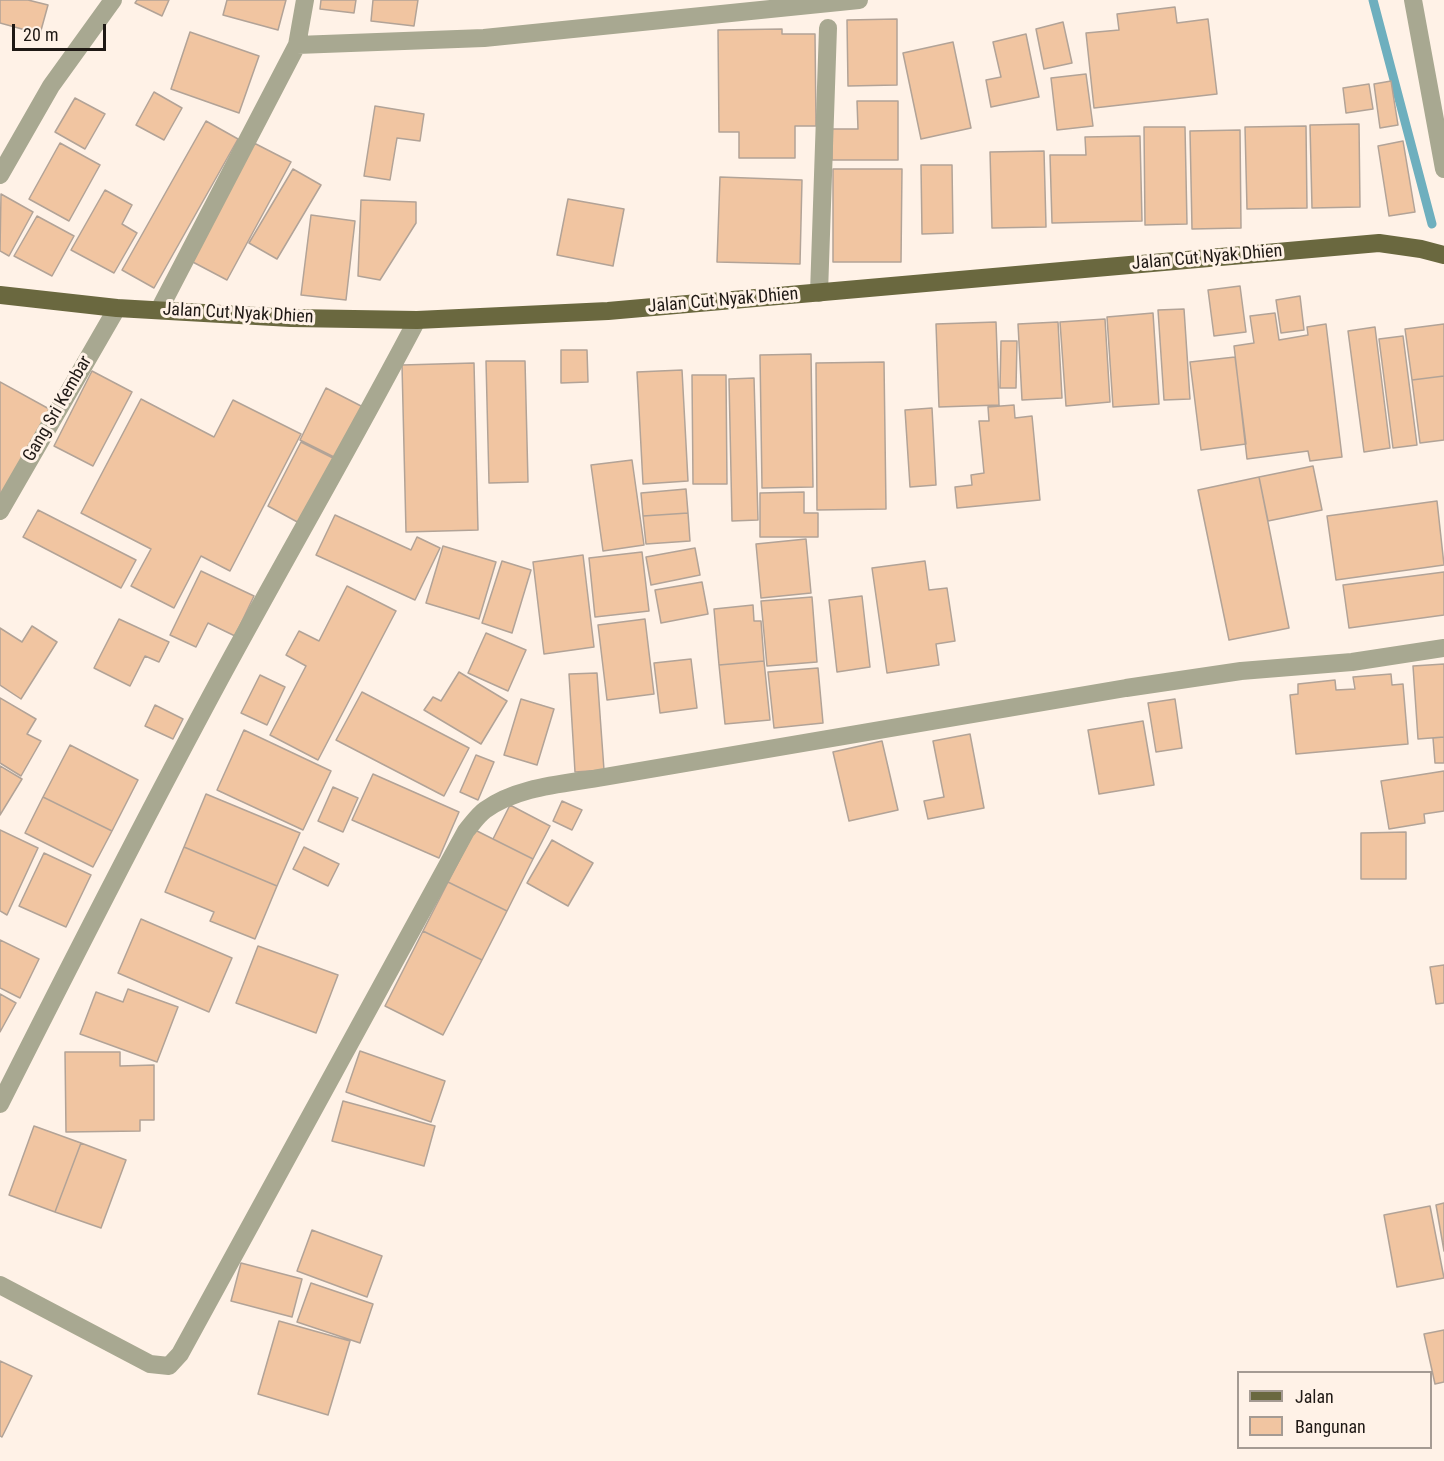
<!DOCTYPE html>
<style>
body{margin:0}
#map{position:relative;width:1444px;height:1461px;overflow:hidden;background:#fff2e7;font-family:"Roboto Condensed",sans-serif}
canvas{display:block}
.legend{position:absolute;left:1237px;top:1371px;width:195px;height:78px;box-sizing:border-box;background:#fff2e7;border:2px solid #a59b93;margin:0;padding:8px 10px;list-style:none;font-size:18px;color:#1f1915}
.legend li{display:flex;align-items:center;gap:12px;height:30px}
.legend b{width:30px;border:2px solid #a59b93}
.scale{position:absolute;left:12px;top:24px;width:94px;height:27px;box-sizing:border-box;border:3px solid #1f1915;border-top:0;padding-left:8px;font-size:18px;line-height:21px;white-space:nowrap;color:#1f1915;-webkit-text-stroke:4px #fff2e7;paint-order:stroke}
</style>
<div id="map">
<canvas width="1444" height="1461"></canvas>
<ul class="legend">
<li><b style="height:8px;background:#6a683f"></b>Jalan</li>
<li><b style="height:16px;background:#f1c5a1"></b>Bangunan</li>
</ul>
<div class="scale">20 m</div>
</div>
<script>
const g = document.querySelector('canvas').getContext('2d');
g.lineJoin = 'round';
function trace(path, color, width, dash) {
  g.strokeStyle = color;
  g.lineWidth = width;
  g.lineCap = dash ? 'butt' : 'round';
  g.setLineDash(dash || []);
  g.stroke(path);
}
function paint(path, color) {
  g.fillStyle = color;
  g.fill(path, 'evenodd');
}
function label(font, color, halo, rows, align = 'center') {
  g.font = font + ' "Roboto Condensed",sans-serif';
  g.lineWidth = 6;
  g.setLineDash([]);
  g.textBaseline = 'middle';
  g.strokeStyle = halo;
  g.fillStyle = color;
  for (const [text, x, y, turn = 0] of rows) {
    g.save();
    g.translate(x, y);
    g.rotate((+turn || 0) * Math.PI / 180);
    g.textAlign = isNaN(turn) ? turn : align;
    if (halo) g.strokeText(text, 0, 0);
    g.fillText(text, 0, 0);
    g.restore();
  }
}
const stream = new Path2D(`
 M1373 0 1432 224`);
const building = new Path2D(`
 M0 0H28L48 5 40 34 0 23Z
 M137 0H169L162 16 135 3Z
 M227 0H286L278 30 223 15Z
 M321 0H356L354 13 320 9Z
 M373 0H418L414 26 371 21Z
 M1175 7 1177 23 1208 19 1217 94 1094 108 1086 33 1119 30 1117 14Z
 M897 19V85L848 86 847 20Z
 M1063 22 1072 63 1044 69 1036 29Z
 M782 29V34H815L816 126H795V158H739V132H719L718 30Z
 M190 32 259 56 239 113 171 89Z
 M1026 34 1039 97 991 107 986 80 1001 77 993 42Z
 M953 42 971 128 921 139 903 53Z
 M1086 74 1093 126 1057 130 1051 78Z
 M1391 81 1398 125 1380 128 1374 84Z
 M1369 84 1373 109 1346 113 1343 88Z
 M154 92 182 108 164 140 136 125Z
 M75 98 105 114 85 149 55 132Z
 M857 101H898V160H832V129H858Z
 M375 106 424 114 420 141 397 138 390 180 364 176Z
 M206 121 238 139 154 288 122 270Z
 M1359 124 1360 207 1312 208 1310 125Z
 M1306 126 1307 208 1247 209 1245 127Z
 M1144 127H1185L1187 224 1145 225Z
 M1240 130 1241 228 1192 229 1190 131Z
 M1140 136 1142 221 1052 223 1050 155H1086L1085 137Z
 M1403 141 1415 212 1389 216 1378 146Z
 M60 143 100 165 69 221 29 199Z
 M254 143 291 162 227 280 189 260Z
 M1044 151 1046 227 992 228 990 152Z
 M921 165H952L953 233 922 234Z
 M293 169 321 185 277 259 249 243Z
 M833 169H902L901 262H833Z
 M720 177 802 180 800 264 717 262Z
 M105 190 132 205 122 224 137 233 114 273 71 250Z
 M1 194 33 212 9 256 0 251Z
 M568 199 624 209 613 266 557 255Z
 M361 200 416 202V223L380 280 358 276Z
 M311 215 355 221 346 300 301 295Z
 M37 216 74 236 52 276 14 256Z
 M1240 286 1246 332 1214 336 1208 290Z
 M1300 296 1304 330 1281 333 1276 300Z
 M1184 309 1190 399 1164 400 1158 310Z
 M1153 313 1159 404 1113 407 1107 317Z
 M1275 313 1279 340 1308 335 1307 327 1326 324 1342 457 1310 461 1308 451 1247 459 1234 346 1254 343 1250 316Z
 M1105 319 1110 402 1066 406 1060 322Z
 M996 322 999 405 939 407 936 324Z
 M1058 322 1062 398 1022 400 1018 324Z
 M1444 324V376L1412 380 1405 329Z
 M1375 327 1390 448 1364 452 1348 331Z
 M1403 336 1417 445 1393 448 1379 339Z
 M1001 341H1017L1016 388H1000Z
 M561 350H587L588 382 561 383Z
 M811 354 813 487 762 488 760 355Z
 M1235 357 1246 444 1201 450 1190 362Z
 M486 361H525L528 482 489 483Z
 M884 362 886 509 817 510 816 363Z
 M474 363 478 530 406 532 402 365Z
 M682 370 688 481 643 484 637 372Z
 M92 371 132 392 93 466 54 446Z
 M692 375H726L727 484H693Z
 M1444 376V440L1420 443 1412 380Z
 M754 378 758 520 732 521 729 379Z
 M0 382 51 410 0 504Z
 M326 388 363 407 336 458 300 440Z
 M141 399 214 437 233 400 301 434 230 571 201 556 174 608 131 586 151 549 81 513Z
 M1014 405 1015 418 1032 416 1040 500 957 508 955 487 972 485 971 475 984 473 979 421H989L988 407Z
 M932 408 936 485 910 487 905 410Z
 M301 442 335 459 301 524 268 506Z
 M632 460 644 545 603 551 591 465Z
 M1313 466 1322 510 1268 521 1259 477Z
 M1259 477 1289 628 1229 640 1198 490Z
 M686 489 688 513 643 516 641 493Z
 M804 492V513H818V537H760V493Z
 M1437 501 1444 565 1336 580 1327 516Z
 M38 510 136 560 121 588 23 537Z
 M688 513 690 541 646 544 643 516Z
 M335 515 411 550 417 537 440 548 415 600 316 555Z
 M806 539 811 593 761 598 756 544Z
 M443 546 496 562 479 619 426 603Z
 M695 548 700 575 651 585 646 557Z
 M642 552 649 611 595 617 589 558Z
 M583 555 594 647 544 654 533 562Z
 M502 561 531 570 512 633 482 623Z
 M925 561 929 590 947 588 955 641 936 644 939 665 887 673 872 568Z
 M201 571 254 596 235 636 208 623 196 647 170 635Z
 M1444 572V615L1349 628 1343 585Z
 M702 582 708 614 661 623 655 590Z
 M347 586 396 611 318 760 270 735 306 666 286 655 299 631 319 641Z
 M862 596 870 667 837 672 829 600Z
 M812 597 817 662 767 666 761 601Z
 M753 605 754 621H761L764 661 719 665 714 609Z
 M119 619 169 642 159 662 145 656 130 686 94 668Z
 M645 619 654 694 607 700 598 625Z
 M32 626 57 642 21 699 0 685V628L22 642Z
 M486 633 526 650 508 691 468 673Z
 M691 659 697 708 660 713 654 663Z
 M764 661 770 720 725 724 719 665Z
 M1444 664V737L1418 739 1413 666Z
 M818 668 823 723 774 728 768 672Z
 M459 672 507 701 481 744 424 710 433 697 441 701Z
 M597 673 604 770 575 772 569 674Z
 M1391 674 1392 685 1403 684 1408 744 1296 754 1290 695 1298 694V684L1335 680 1336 690 1355 689 1353 677Z
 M260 675 285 687 267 725 241 713Z
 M362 692 469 748 444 796 336 740Z
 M0 698 36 719 27 734 41 741 21 776 0 763Z
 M521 699 554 709 537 765 504 755Z
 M1175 699 1182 748 1156 752 1148 703Z
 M155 705 183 719 173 739 145 726Z
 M1143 721 1154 785 1099 794 1088 730Z
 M244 730 331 771 303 830 217 790Z
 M970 734 984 808 928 819 924 801 944 797 933 741Z
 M1444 737V763H1435L1433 738Z
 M882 741 898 810 849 821 833 752Z
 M70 745 138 780 112 831 43 797Z
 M476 755 494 762 478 800 460 792Z
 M0 766 22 779 0 815Z
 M1444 771V811L1424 814 1425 823 1389 829 1381 781Z
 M373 774 459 812 439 858 352 820Z
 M333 787 358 798 343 832 318 821Z
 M206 794 300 833 277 886 184 847Z
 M43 797 112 831 93 867 25 833Z
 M562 801 582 810 572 830 553 821Z
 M510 805 550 826 533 859 493 839Z
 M0 830 38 848 7 915 0 911Z
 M475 830 533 859 507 911 448 882Z
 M1406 832V879H1361V833Z
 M552 840 593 863 568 906 527 883Z
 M184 847 277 886 255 939 210 921 214 912 165 892Z
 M304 847 339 864 328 886 293 869Z
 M44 853 91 875 66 927 19 906Z
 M448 882 507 911 482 960 423 931Z
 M141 919 232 958 209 1012 118 973Z
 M423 931 482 960 443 1035 385 1006Z
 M0 940 39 959 20 998 0 988Z
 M258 946 338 975 316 1033 236 1003Z
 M1444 965V1003L1436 1004 1430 967Z
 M128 989 178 1007 157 1062 80 1034 96 992 123 1002Z
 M0 994 16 1003 0 1032Z
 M360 1051 445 1081 431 1122 346 1092Z
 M65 1052H120V1066L154 1065V1120H140V1131L66 1132Z
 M343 1101 435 1126 424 1166 332 1141Z
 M34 1126 81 1143 55 1212 9 1195Z
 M81 1143 126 1160 101 1228 55 1212Z
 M1444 1203V1251L1436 1205Z
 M1430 1206 1444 1278 1397 1287 1384 1215Z
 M312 1230 382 1256 367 1297 297 1271Z
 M241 1263 302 1279 292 1317 231 1301Z
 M311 1283 373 1304 360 1343 297 1322Z
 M279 1321 350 1341 328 1415 258 1394Z
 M1444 1330V1382L1435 1384 1424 1334Z
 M0 1361 32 1376 2 1437 0 1436Z`);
const minor = new Path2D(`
 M1413 0 1444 169
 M297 45 484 38 859 0
 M0 175 51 86 113 0
 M819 293 828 28
 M159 310 297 45 305 0
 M0 511 117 308
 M0 1104C72 961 145 818 221 677 286 557 354 440 417 320
 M0 1285 150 1364 169 1366 180 1354 466 831C472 824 478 815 485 810 518 786 565 784 604 777L1126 688 1241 671 1352 662 1444 648`);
const primary = new Path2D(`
 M0 295 117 308 291 318 417 320 608 311 1379 243 1421 249 1444 255`);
const streetNames = [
 ["Jalan Cut Nyak Dhien",1207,258,-5],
 ["Jalan Cut Nyak Dhien",723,301,-5],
 ["Jalan Cut Nyak Dhien",238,314,3],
 ["Gang Sri Kembar",58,409,-60]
];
trace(stream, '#6eafbe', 9);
paint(building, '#f1c5a1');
trace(building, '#b2a397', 1.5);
trace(minor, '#a8a891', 18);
trace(primary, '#6a683f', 18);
label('18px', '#1f1915', '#fff2e7', streetNames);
</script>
